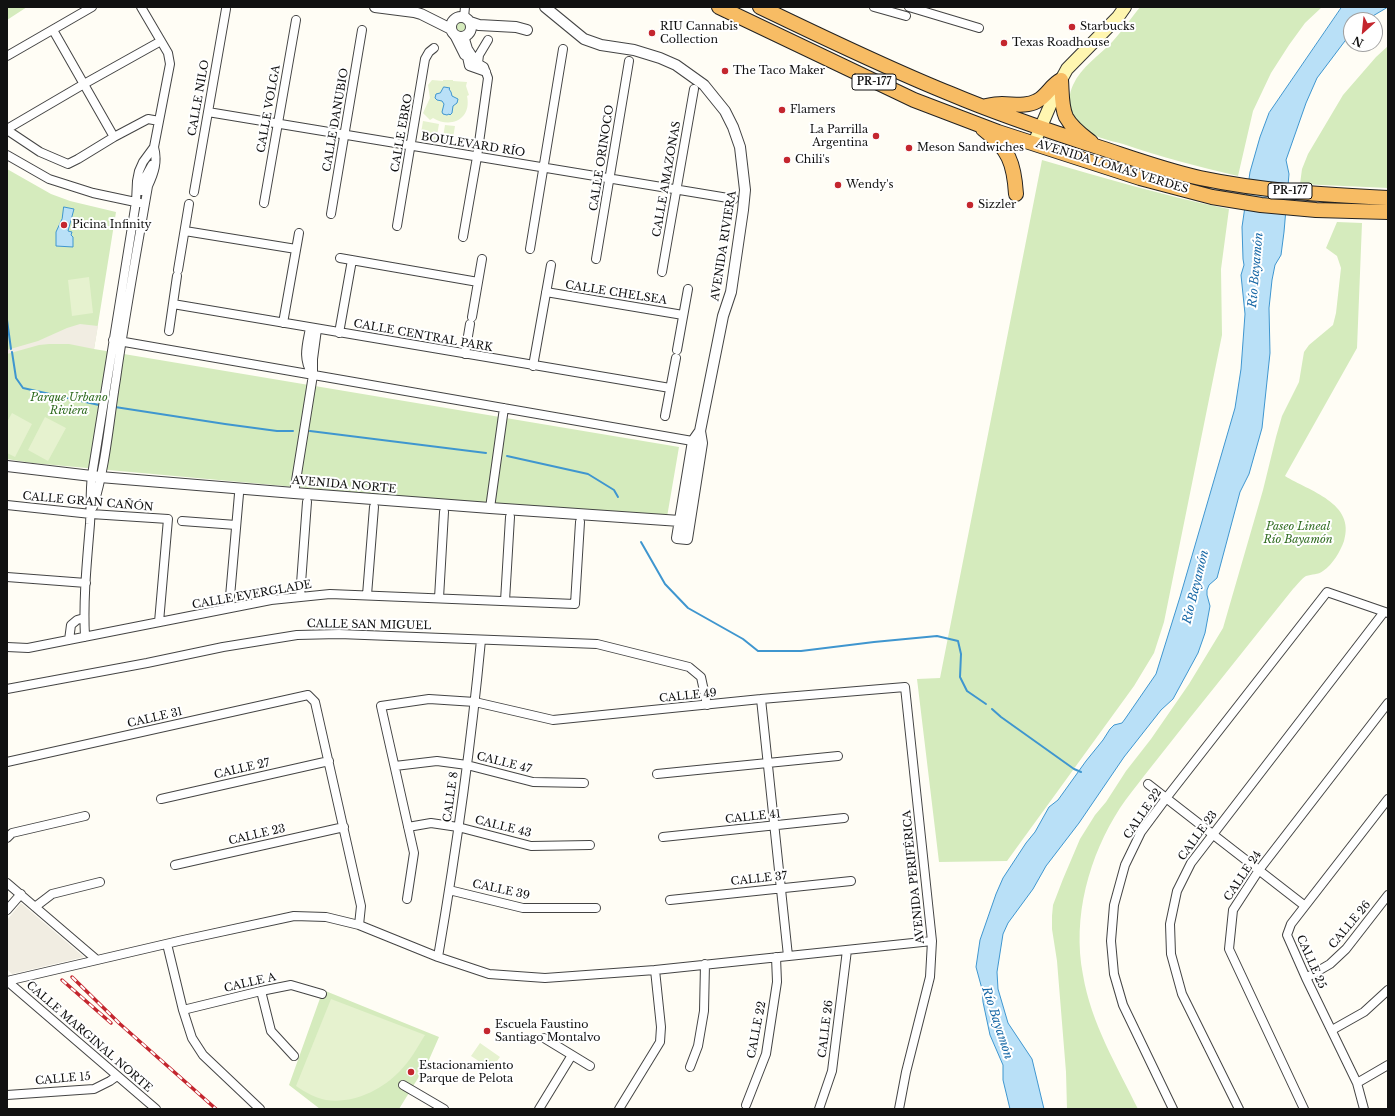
<!DOCTYPE html>
<meta charset="utf-8">
<style>
body{margin:0}
#map{position:relative;width:1395px;height:1116px;overflow:hidden;background:#fffdf5;font-family:"Libre Baskerville",serif}
canvas{display:block}
.frame{position:absolute;inset:0;border:8px solid #111;pointer-events:none}
.north{position:absolute;left:1343px;top:12px;width:40px;height:40px;box-sizing:border-box;background:#fff;border:1px solid #a0a0a0;border-radius:50%;rotate:207deg;font-size:11px;font-weight:700;line-height:16px;text-align:center;color:#111}
.north::after{content:'';display:block;margin:auto;width:14px;height:18px;background:#c4262e;clip-path:polygon(50% 0,100% 100%,50% 72%,0 100%)}
</style>
<div id="map">
<canvas width="1395" height="1116"></canvas>
<div class="frame"></div>
<div class="north">N</div>
</div>
<script>
const g = document.querySelector('canvas').getContext('2d');
g.lineJoin = 'round';
function paint(path, color) {
  g.fillStyle = color;
  g.fill(path, 'evenodd');
}
function trace(path, color, width, dash) {
  g.strokeStyle = color;
  g.lineWidth = width;
  g.lineCap = dash ? 'butt' : 'round';
  g.setLineDash(dash || []);
  g.stroke(path);
}
function label(font, color, halo, rows, align = 'center') {
  g.font = font + ' "Libre Baskerville",serif';
  g.lineWidth = 4;
  g.setLineDash([]);
  g.textBaseline = 'middle';
  g.strokeStyle = halo;
  g.fillStyle = color;
  for (const [text, x, y, turn = 0] of rows) {
    g.save();
    g.translate(x, y);
    g.rotate((+turn || 0) * Math.PI / 180);
    g.textAlign = isNaN(turn) ? turn : align;
    if (halo) g.strokeText(text, 0, 0);
    g.fillText(text, 0, 0);
    g.restore();
  }
}
const green = new Path2D(`
 M7 7H27L7 20Z
 M1140 7H1322L1305 23 1289 45 1271 73 1253 111 1238 176C1199 167 1161 157 1123 144 1112 141 1097 138 1086 131 1071 121 1065 102 1073 85 1081 67 1100 55 1113 41 1123 30 1131 18 1140 7Z
 M454 27a7 7 0 1 1 14 0a7 7 0 1 1-14 0Z
 M1388 46V188L1300 184 1302 169 1308 154 1343 95 1376 57Z
 M1042 160C1104 178 1165 196 1229 209L1221 269 1222 335 1164 622 1154 653 1134 686 1007 861 939 862 917 679 940 678Z
 M7 169 51 194 70 201 116 212 94 349 679 447 667 517 537 509 32 463 7 459Z
 M1337 222 1362 223 1357 348 1285 476C1309 491 1356 503 1344 541 1340 552 1333 564 1323 571 1318 575 1312 574 1306 576 1301 579 1297 585 1293 589 1258 632 1224 676 1189 719 1174 738 1159 757 1144 776 1136 787 1127 797 1120 808 1089 856 1072 917 1083 975 1091 1023 1117 1066 1138 1109H1067L1066 1072 1057 961 1052 929V916L1053 905 1063 879 1080 839 1095 815 1106 802 1126 771 1151 739 1189 684 1223 628 1263 490 1276 437 1282 416 1299 382 1304 352 1309 345 1333 325 1336 313 1341 268 1337 256 1326 248Z
 M323 990 439 1037 428 1062 399 1109H320L289 1085Z`);
const pitch = new Path2D(`
 M432 80 443 81V80H453V81L467 82 466 86 469 95 467 96C472 119 451 129 433 118L430 120 423 113 430 98 428 85Z
 M423 121 439 124 436 141 420 139Z
 M445 125 455 126 452 144 442 143Z
 M89 277 93 313 72 316 68 280Z
 M12 413 32 424 15 457 7 453V422Z
 M45 417 66 428 48 461 28 450Z
 M331 999 425 1035C417 1048 410 1061 400 1071 382 1090 353 1104 326 1100 315 1098 305 1092 296 1086Z
 M480 1043 500 1057 491 1069 471 1056Z`);
const plaza = new Path2D(`
 M80 324 98 326 94 349 69 344H49L39 345 7 354V350L38 341 67 328Z
 M21 903 84 957 12 974 7 969V920Z`);
const water = new Path2D(`
 M1342 7H1388L1366 20H1351V33L1317 78 1306 103 1286 160 1289 174 1284 232 1281 255 1275 265 1272 280 1269 308 1270 353 1262 428 1249 474 1240 492 1217 578 1209 585 1207 590V595L1210 606 1205 633 1198 653 1173 699 1161 710 1124 757 1079 823 1046 866 1033 889 1008 923 1003 934 997 972 998 989 1008 1023 1032 1059 1044 1109H1010L1003 1080V1065L990 1035 983 1002 982 989 976 967 980 940 996 894 1003 878 1026 843 1035 832 1049 807 1058 800 1086 761 1103 740 1110 729 1114 725 1122 723 1125 719 1156 674 1180 597 1235 408 1241 369 1245 314 1241 275 1244 265 1243 259 1242 227 1250 172 1260 137 1269 113Z
 M444 87 450 88 449 89 451 92 452 96 458 99 457 103 453 106 452 113 450 115 449 114 447 115 443 114 442 112 444 104 442 101 437 100 435 98 436 94 440 93Z
 M64 207 74 209 68 231 72 232 71 235 73 237V247L56 246V232L62 219Z`);
const stream = new Path2D(`
 M7 320 11 349
 M12 352 16 378 23 388 99 405
 M115 407 225 424 277 431H293
 M310 431 486 453
 M507 456 588 474 614 490 618 497
 M641 542 665 584 688 608 743 639 758 651H801L874 642 937 636 958 641 961 654 960 677 967 691 986 704
 M992 709 1001 717 1074 769 1081 772`);
const minor = new Path2D(`
 M874 7 906 16
 M909 7 979 28
 M464 17 465 7
 M53 30 114 137
 M454 35 464 55 484 67 488 78 477 157 463 237
 M464 36 468 49 477 63
 M7 56 92 7
 M467 57 469 66 486 72
 M478 63 479 55 488 40
 M208 112 734 199
 M7 129 84 84 161 41
 M7 130 40 152 68 164 78 159 114 137 148 119 159 121
 M7 155 49 179 93 193 140 203
 M142 191V183L152 165
 M194 192 226 9
 M264 203 296 20
 M331 214 362 30
 M397 226 425 59 429 52 434 48
 M185 231 296 249
 M530 249 563 49
 M340 258 478 282
 M596 259 629 61
 M178 270 189 204
 M662 272 694 89
 M546 292 683 315
 M173 304 670 388
 M472 317 482 259
 M283 323 299 233
 M310 328C307 345 302 358 312 374
 M169 331 177 276
 M339 333 352 260
 M113 340 698 442
 M677 350 688 289
 M465 354 470 324
 M533 366 551 265
 M665 416 676 358
 M294 493 313 375V359L317 329
 M7 505 91 514 168 519 159 622
 M93 507C106 466 109 421 116 379 125 314 137 250 148 186 154 173 158 162 154 147
 M490 508 504 408
 M182 521 236 525
 M7 577 86 583
 M367 595 374 507
 M300 597 307 502
 M439 598 444 512
 M505 601 510 517
 M229 608 239 494
 M85 637C83 599 87 561 90 524 91 507 90 491 92 475L136 202 137 181 139 171 143 162 154 147 170 64 168 53 141 7
 M69 640 71 625 77 620 84 618
 M7 647 28 648 271 600 330 594 575 604 580 522
 M7 689 147 663 223 647 297 635 339 634 597 644 689 667 701 677 707 705
 M761 699 788 956
 M7 762 308 695 315 702 361 906 359 925
 M395 766 437 761 467 765 533 782 584 783
 M657 774 838 756
 M1148 784 1305 906
 M161 799 329 761
 M408 827 431 823 458 827 531 846 590 845
 M663 837 844 818
 M7 838 12 833 85 816
 M175 865 344 827
 M7 883 97 960
 M449 890 523 908H596
 M407 899 414 853 381 706 429 699 475 702 553 720 761 699 905 687 932 941 930 977 906 1072 899 1109
 M670 900 851 881
 M35 907 52 894 100 882
 M7 910 21 894
 M167 944 183 1010 192 1038 203 1055 260 1109
 M438 957C456 852 471 746 481 640
 M1306 978 1330 964 1346 949 1388 895
 M7 981 183 940 294 916 326 917 359 925 438 957 489 974 545 978 655 970 932 941
 M7 981 156 1109
 M261 991 271 1031 294 1056
 M183 1010 261 991 291 985 322 994
 M1332 1030 1364 1012 1388 990
 M544 1038 590 1066
 M690 1067 698 1046 704 1011 705 964
 M1357 1083 1388 1065
 M403 1085 444 1109
 M7 1095 94 1089 110 1081 117 1076
 M746 1105 766 1054 777 982 776 957
 M539 1109 572 1055
 M619 1109 660 1042 661 1027 655 970
 M819 1109 832 1071 847 950
 M1173 1109 1123 1005 1114 974 1111 941 1114 905 1125 865 1141 832 1167 797 1327 592 1388 613
 M1239 1109 1182 994 1171 954 1170 924 1177 891 1191 863 1384 612
 M1304 1109 1229 949 1233 910 1259 870 1388 703
 M1364 1109 1357 1083 1306 978 1287 935 1291 924 1388 799`);
const tertiary = new Path2D(`
 M375 7 414 12 421 14 451 29
 M545 7 584 39 601 45 634 50 660 58 676 65 704 85 725 111 733 127 740 147 745 190 743 210 731 292 723 316 700 431 702 443 687 539 677 538 693 441 700 431
 M451 27a10 10 0 1 1 20 0a10 10 0 1 1-20 0Z
 M470 22 479 25 516 27 527 30
 M7 466 100 477 294 493 490 508 680 521`);
const secondary = new Path2D(`
 M1034 143 1061 80 1067 69 1118 17 1125 7`);
const trunk = new Path2D(`
 M719 7 914 100 998 132 1140 178 1212 197 1261 205 1316 210 1388 212
 M760 7C823 37 886 68 951 94 998 114 1046 130 1095 146 1129 157 1164 170 1200 178 1262 191 1325 195 1388 198
 M986 106C991 105 997 104 1002 104 1014 104 1026 107 1037 101 1047 96 1051 85 1061 80 1062 92 1061 106 1066 117 1072 128 1082 135 1091 142
 M983 129C1009 149 1014 163 1016 194`);
const rail = new Path2D(`
 M72 977 120 1024 216 1109
 M62 980 111 1023`);
const markers = [
 [1072,27,4,"#c4262e"],
 [652,33,4,"#c4262e"],
 [1004,43,4,"#c4262e"],
 [725,71,4,"#c4262e"],
 [782,110,4,"#c4262e"],
 [876,136,4,"#c4262e"],
 [909,148,4,"#c4262e"],
 [787,160,4,"#c4262e"],
 [838,185,4,"#c4262e"],
 [970,205,4,"#c4262e"],
 [64,225,4,"#c4262e"],
 [487,1031,4,"#c4262e"],
 [411,1072,4,"#c4262e"]
];
const shields = [
 [874,82,44],
 [1290,191,44]
];
const shieldNames = [
 ["PR-177",874,82],
 ["PR-177",1290,191]
];
const poiNames = [
 ["RIU Cannabis",660,27],
 ["Collection",660,40],
 ["Starbucks",1080,27],
 ["Texas Roadhouse",1012,43],
 ["The Taco Maker",733,71],
 ["Flamers",790,110],
 ["La Parrilla",868,130,"right"],
 ["Argentina",868,143,"right"],
 ["Meson Sandwiches",917,148],
 ["Chili's",795,160],
 ["Wendy's",846,185],
 ["Sizzler",978,205],
 ["Picina Infinity",72,225],
 ["Escuela Faustino",495,1025],
 ["Santiago Montalvo",495,1038],
 ["Estacionamiento",419,1066],
 ["Parque de Pelota",419,1079]
];
const streetNames = [
 ["CALLE NILO",199,98,-80],
 ["CALLE VOLGA",269,109,-80],
 ["CALLE DANUBIO",336,120,-80],
 ["CALLE EBRO",402,133,-80],
 ["BOULEVARD RÍO",473,145,9],
 ["CALLE ORINOCO",602,158,-81],
 ["AVENIDA LOMAS VERDES",1112,167,17],
 ["CALLE AMAZONAS",667,179,-80],
 ["AVENIDA RIVIERA",724,246,-81],
 ["CALLE CHELSEA",616,293,9],
 ["CALLE CENTRAL PARK",423,336,10],
 ["AVENIDA NORTE",344,485,5],
 ["CALLE GRAN CAÑÓN",88,502,5],
 ["CALLE EVERGLADE",252,595,-10],
 ["CALLE SAN MIGUEL",369,625,1],
 ["CALLE 49",688,696,-6],
 ["CALLE 31",155,718,-13],
 ["CALLE 47",504,763,14],
 ["CALLE 27",242,769,-13],
 ["CALLE 8",451,797,-82],
 ["CALLE 22",1143,814,-56],
 ["CALLE 41",753,817,-6],
 ["CALLE 43",503,827,14],
 ["CALLE 23",257,835,-13],
 ["CALLE 23",1198,836,-54],
 ["CALLE 24",1243,876,-56],
 ["AVENIDA PERIFÉRICA",914,877,-96],
 ["CALLE 37",759,879,-6],
 ["CALLE 39",501,890,12],
 ["CALLE 26",1350,925,-50],
 ["CALLE 25",1311,962,66],
 ["CALLE A",250,983,-13],
 ["CALLE 26",826,1029,-83],
 ["CALLE 22",757,1030,-79],
 ["CALLE MARGINAL NORTE",89,1037,41],
 ["CALLE 15",63,1079,-5]
];
const parkNames = [
 ["Parque Urbano",69,398],
 ["Riviera",69,411],
 ["Paseo Lineal",1298,527],
 ["Río Bayamón",1298,540]
];
const waterNames = [
 ["Río Bayamón",1256,270,-85],
 ["Río Bayamón",1196,587,-76],
 ["Río Bayamón",997,1023,72]
];
paint(green, '#d5ebbd');
paint(pitch, '#e6f2cf');
paint(plaza, '#f1ede2');
paint(water, '#b9e0f7');
trace(water, '#3f96cf', 1);
trace(stream, '#3f96cf', 2);
trace(minor, '#444', 10);
trace(tertiary, '#444', 12);
trace(secondary, '#333', 14);
trace(trunk, '#222', 16);
trace(minor, '#fff', 8);
trace(tertiary, '#fff', 10);
trace(secondary, '#fff6b0', 12);
trace(trunk, '#f7bc64', 14);
trace(rail, '#c4262e', 3.5);
trace(rail, '#fff', 2, [6]);
for (const [x, y, r, color] of markers) {
  const dot = new Path2D();
  dot.arc(x, y, r, 0, 2 * Math.PI);
  g.fillStyle = color;
  g.fill(dot);
  trace(dot, '#fff', 1.5);
}
for (const [x, y, w] of shields) {
  const box = new Path2D();
  box.roundRect(x - w / 2, y - 8, w, 16, 3);
  g.fillStyle = '#fff';
  g.fill(box);
  trace(box, '#111', 1);
}
label('bold 10px', '#111', null, shieldNames);
label('11px', '#111', '#fff', poiNames, 'left');
label('11px', '#111', '#fff', streetNames);
label('italic 11px', '#2f6b1f', '#fff', parkNames);
label('italic 12px', '#1768a6', '#fff', waterNames);
</script>
